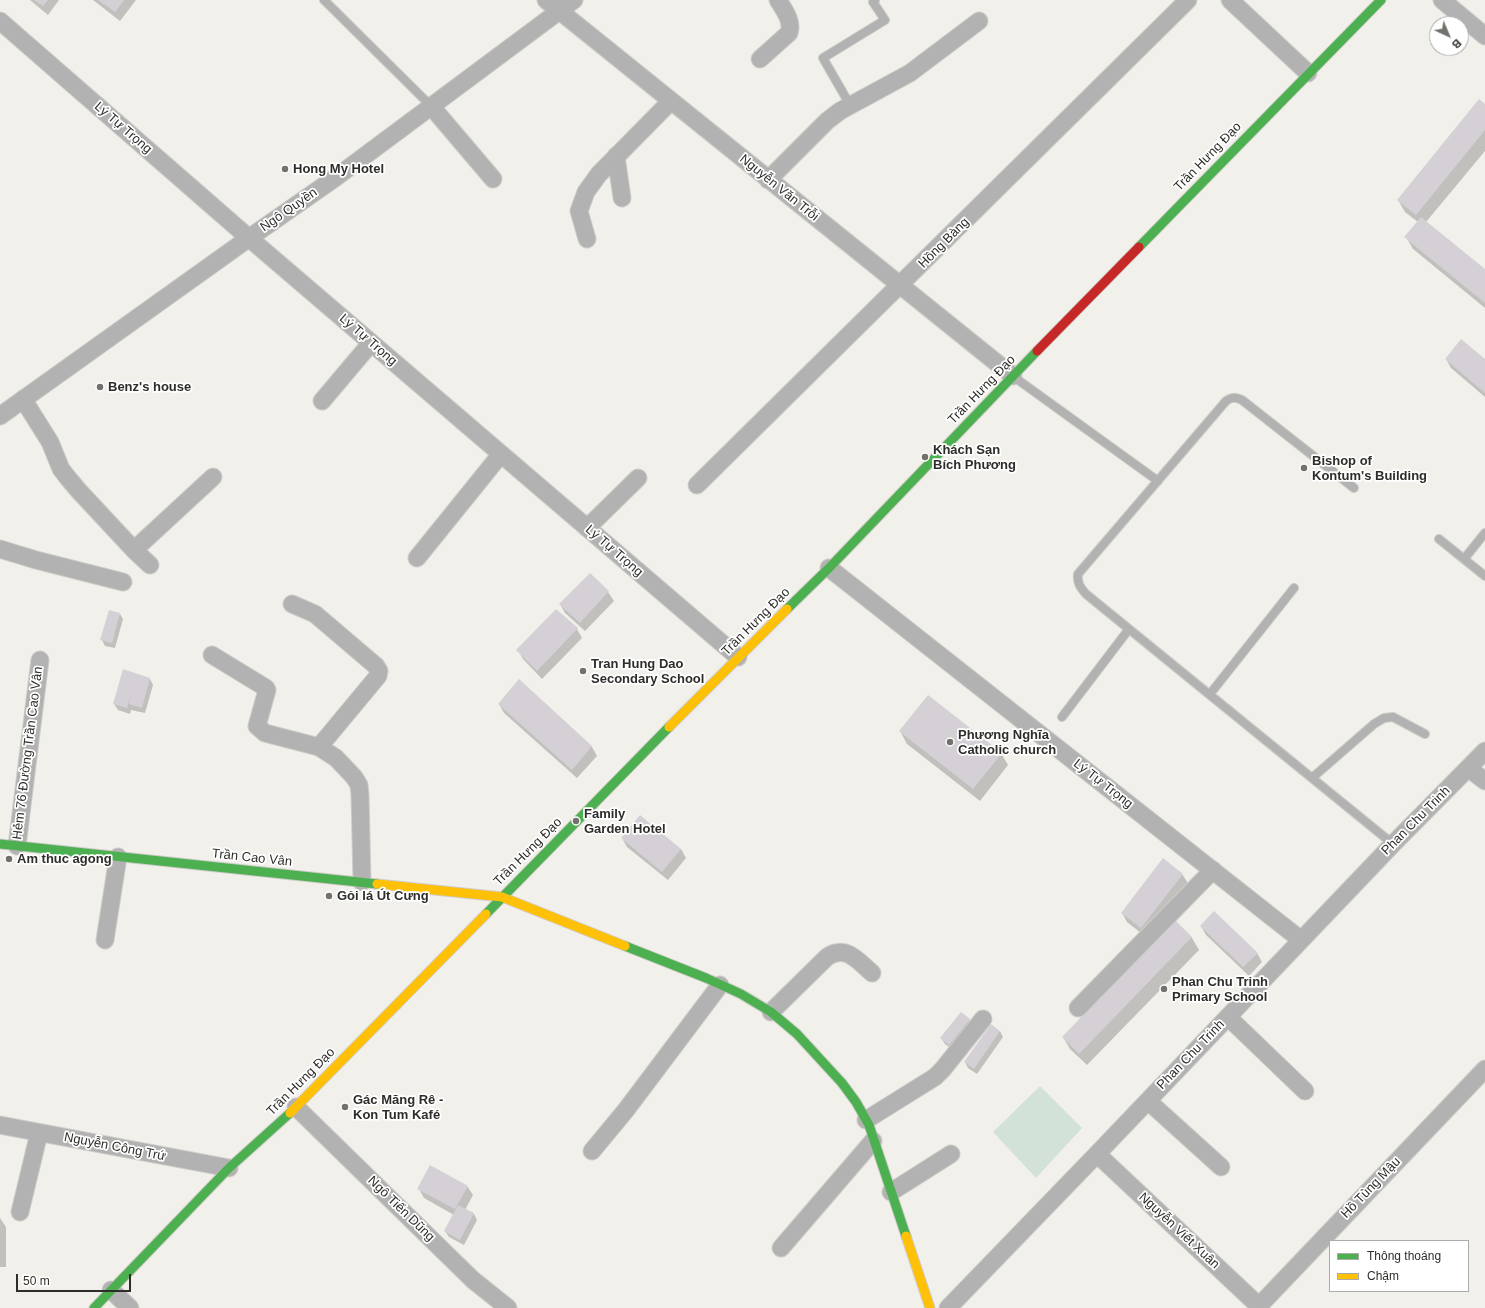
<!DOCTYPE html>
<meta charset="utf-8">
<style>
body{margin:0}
#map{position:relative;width:1485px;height:1308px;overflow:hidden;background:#f2f0eb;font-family:Helvetica,sans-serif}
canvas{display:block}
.legend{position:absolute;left:1329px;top:1240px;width:140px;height:52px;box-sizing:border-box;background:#fff;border:1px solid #ababa9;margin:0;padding:5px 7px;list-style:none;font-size:12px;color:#2e2d29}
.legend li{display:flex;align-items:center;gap:8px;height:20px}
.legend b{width:20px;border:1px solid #ababa9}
.north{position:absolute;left:1429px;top:16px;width:40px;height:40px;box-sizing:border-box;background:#fff;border:1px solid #ababa9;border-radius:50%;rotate:136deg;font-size:11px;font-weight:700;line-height:16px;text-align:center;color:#2e2d29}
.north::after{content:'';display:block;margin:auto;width:14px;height:18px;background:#73716d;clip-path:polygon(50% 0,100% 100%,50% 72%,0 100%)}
.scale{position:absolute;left:16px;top:1274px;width:115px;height:18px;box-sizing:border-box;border:2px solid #2e2d29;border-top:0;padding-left:5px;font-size:12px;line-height:14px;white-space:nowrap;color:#2e2d29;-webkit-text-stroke:3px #fff;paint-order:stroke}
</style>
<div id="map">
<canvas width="1485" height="1308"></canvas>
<ul class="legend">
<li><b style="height:5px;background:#4caf50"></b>Thông thoáng</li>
<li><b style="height:5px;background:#ffc107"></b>Chậm</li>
</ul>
<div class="north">B</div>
<div class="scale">50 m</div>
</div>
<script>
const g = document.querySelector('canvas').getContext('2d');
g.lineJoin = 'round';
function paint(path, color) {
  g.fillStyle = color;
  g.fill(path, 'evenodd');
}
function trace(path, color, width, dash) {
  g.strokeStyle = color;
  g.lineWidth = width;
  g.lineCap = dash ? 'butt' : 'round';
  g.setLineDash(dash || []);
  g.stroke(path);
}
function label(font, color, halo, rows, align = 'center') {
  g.font = font + ' Helvetica,sans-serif';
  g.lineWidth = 3.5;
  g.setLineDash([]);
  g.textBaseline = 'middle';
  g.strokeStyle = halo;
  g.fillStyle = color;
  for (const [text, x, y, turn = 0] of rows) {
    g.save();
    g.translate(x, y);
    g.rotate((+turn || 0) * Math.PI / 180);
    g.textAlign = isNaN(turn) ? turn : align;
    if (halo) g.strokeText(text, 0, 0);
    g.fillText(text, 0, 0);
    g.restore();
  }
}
const green = new Path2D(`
 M1040 1086 1082 1128 1036 1178 993 1132Z`);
const shadow = new Path2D(`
 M30 0H59L48 15Z
 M93 0H136L120 21Z
 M1485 105V151L1426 222 1485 270V308L1413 249 1406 237 1418 222 1405 212 1398 200Z
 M1446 359 1485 360V397L1451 368Z
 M590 574 608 592 614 601 585 631 565 613 560 604Z
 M120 614 123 619 115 648 105 646 102 640Z
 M577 629 582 638 542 679 523 659 518 650Z
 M150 679 153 685 145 713 131 710 130 714 118 710 114 704Z
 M519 681 592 747 597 756 577 778 504 713 499 704Z
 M900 731 1001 753 1008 765 980 801 907 744Z
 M622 838 681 849 686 858 668 880 627 847Z
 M1182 874 1188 883 1146 937 1127 922 1122 913Z
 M1175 922 1192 938 1199 950 1087 1065 1070 1049 1063 1037Z
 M1201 926 1257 953 1262 962 1249 976 1206 935Z
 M961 1014 969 1020 973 1026 953 1050 945 1044 941 1038Z
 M1000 1031 1003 1037 977 1074 968 1068 965 1062Z
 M467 1186 473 1195 465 1210 474 1214 477 1220 464 1245 449 1237 445 1231 454 1215 424 1198 419 1189Z
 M0 1218 6 1227V1267H0Z`);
const building = new Path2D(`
 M34 0H48L43 6Z
 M98 0H124L115 12Z
 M1479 99 1485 104V130L1416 215 1397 200Z
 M1421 217 1485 269V303L1404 237Z
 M1461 339 1485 359V393L1445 359Z
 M590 573 609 591 580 623 559 604Z
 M556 609 578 628 537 671 516 650Z
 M109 610 120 613 112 643 100 640Z
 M123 669 150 678 142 708 129 704 131 694 127 708 113 704Z
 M519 679 592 746 572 770 498 704Z
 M928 695 1002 753 973 789 899 731Z
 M640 815 681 849 662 872 621 838Z
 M1163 858 1183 874 1141 928 1121 913Z
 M1214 911 1258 953 1243 967 1200 926Z
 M1175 920 1192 937 1079 1054 1062 1037Z
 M961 1012 970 1019 949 1045 940 1038Z
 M991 1024 1000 1031 974 1069 964 1062Z
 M430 1165 468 1186 455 1209 417 1189Z
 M458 1205 474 1213 460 1240 444 1231Z`);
const lane = new Path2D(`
 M324 0 431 106
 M850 105 823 58 885 20 873 2 875 0
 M1014 377 1158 481
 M1354 488 1242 400C1235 397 1232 397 1226 401L1078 574C1077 583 1080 587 1086 594L1393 844
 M1439 539 1485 576
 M1464 559 1485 533
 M1210 694 1294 588
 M1062 717 1129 629
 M1312 778 1374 724 1384 718 1393 717 1425 734`);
const street = new Path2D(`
 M546 0 1013 376
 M1230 0 1308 73
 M1442 0 1485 36
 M0 21 249 238 738 657
 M760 59 789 33C793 21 784 10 778 0
 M431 106 493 179
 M616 156 622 198
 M768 180 827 121 840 111 910 73 979 21
 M587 239 579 211 586 192 599 174 671 101
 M23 399 50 442 61 469 68 478 79 491 134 550 150 565
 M322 401 371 343
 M0 416 249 238 335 178 574 0
 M697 485 1188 0
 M587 528 638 478
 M0 549 36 560 123 582
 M134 550 213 477
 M417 558 501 454
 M829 568 1301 940
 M292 604 315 614 376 666 379 671 378 676 319 747
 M212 655 266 688 267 690 257 726 265 733 319 747 336 758 354 777 359 785 360 795 362 882
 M1468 768 1485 781
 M17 846 40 660
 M105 940 118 857
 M1078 1008 1213 870
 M771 1012 827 957C846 944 858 961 872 973
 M1228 1017 1305 1091
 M1148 1101 1221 1167
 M296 1107 473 1280 508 1308
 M866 1120 935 1077 943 1069 983 1019
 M0 1125 229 1168
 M592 1151 626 1110 720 985
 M1097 1154 1261 1308
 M891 1192 951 1154
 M20 1212 39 1133
 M781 1248 873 1141
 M111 1290 130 1308
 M948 1308 1097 1154 1393 844 1485 751
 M1257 1308 1485 1069`);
const fast = new Path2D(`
 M1139 247 1381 0
 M787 609 829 568 1037 351
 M0 844 377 884
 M486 914 669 727
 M625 946 706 978 741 994 771 1012 797 1034 842 1083 856 1102 869 1125 906 1236
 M94 1308 229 1168 290 1113`);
const slow = new Path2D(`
 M669 727 787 609
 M377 884 502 897 625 946
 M290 1113 486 914
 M906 1236 930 1308`);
const jam = new Path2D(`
 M1037 351 1139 247`);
const markers = [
 [285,169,4,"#73716d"],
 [100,387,4,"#73716d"],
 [925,457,4,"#73716d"],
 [1304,468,4,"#73716d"],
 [583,671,4,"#73716d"],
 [950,742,4,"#73716d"],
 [576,821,4,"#73716d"],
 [9,859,4,"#73716d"],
 [329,896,4,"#73716d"],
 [1164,989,4,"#73716d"],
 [345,1107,4,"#73716d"]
];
const streetNames = [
 ["Lý Tự Trọng",123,128,41],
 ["Trần Hưng Đạo",1208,157,-46],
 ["Nguyễn Văn Trỗi",779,188,39],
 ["Ngô Quyền",289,210,-35],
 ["Hồng Bàng",944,243,-45],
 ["Lý Tự Trọng",368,340,41],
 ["Trần Hưng Đạo",982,390,-46],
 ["Lý Tự Trọng",614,551,41],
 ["Trần Hưng Đạo",756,622,-45],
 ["Hẻm 76 Đường Trần Cao Vân",28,753,-83],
 ["Lý Tự Trọng",1103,784,38],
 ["Phan Chu Trinh",1416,821,-45],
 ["Trần Hưng Đạo",528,852,-45],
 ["Trần Cao Vân",252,858,6],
 ["Phan Chu Trinh",1191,1055,-46],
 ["Trần Hưng Đạo",301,1082,-45],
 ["Nguyễn Công Trứ",115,1147,11],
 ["Hồ Tùng Mậu",1371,1188,-46],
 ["Ngô Tiến Dũng",401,1209,44],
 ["Nguyễn Viết Xuân",1179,1231,43]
];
const poiNames = [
 ["Hong My Hotel",293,169],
 ["Benz's house",108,387],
 ["Khách Sạn",933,450],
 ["Bích Phương",933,465],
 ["Bishop of",1312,461],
 ["Kontum's Building",1312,476],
 ["Tran Hung Dao",591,664],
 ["Secondary School",591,679],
 ["Phương Nghĩa",958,735],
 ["Catholic church",958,750],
 ["Family",584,814],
 ["Garden Hotel",584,829],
 ["Am thuc agong",17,859],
 ["Gỏi lá Út Cưng",337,896],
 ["Phan Chu Trinh",1172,982],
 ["Primary School",1172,997],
 ["Gác Măng Rê -",353,1100],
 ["Kon Tum Kafé",353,1115]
];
paint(green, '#d3e2d6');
paint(shadow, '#0003');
paint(building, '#d4d0d6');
trace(lane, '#ceccc9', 10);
trace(street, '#ceccc9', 19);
trace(fast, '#ceccc9', 11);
trace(slow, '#ceccc9', 11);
trace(jam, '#ceccc9', 11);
trace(lane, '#b1b2b1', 8);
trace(street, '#b1b2b1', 17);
trace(fast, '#4caf50', 9);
trace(slow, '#ffc107', 9);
trace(jam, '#c62828', 9);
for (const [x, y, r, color] of markers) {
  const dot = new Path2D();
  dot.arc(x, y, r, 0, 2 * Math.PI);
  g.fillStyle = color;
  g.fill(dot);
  trace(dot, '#fff', 1.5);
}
label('13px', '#2e2d29', '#fff', streetNames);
label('bold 13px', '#2e2d29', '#fff', poiNames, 'left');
</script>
